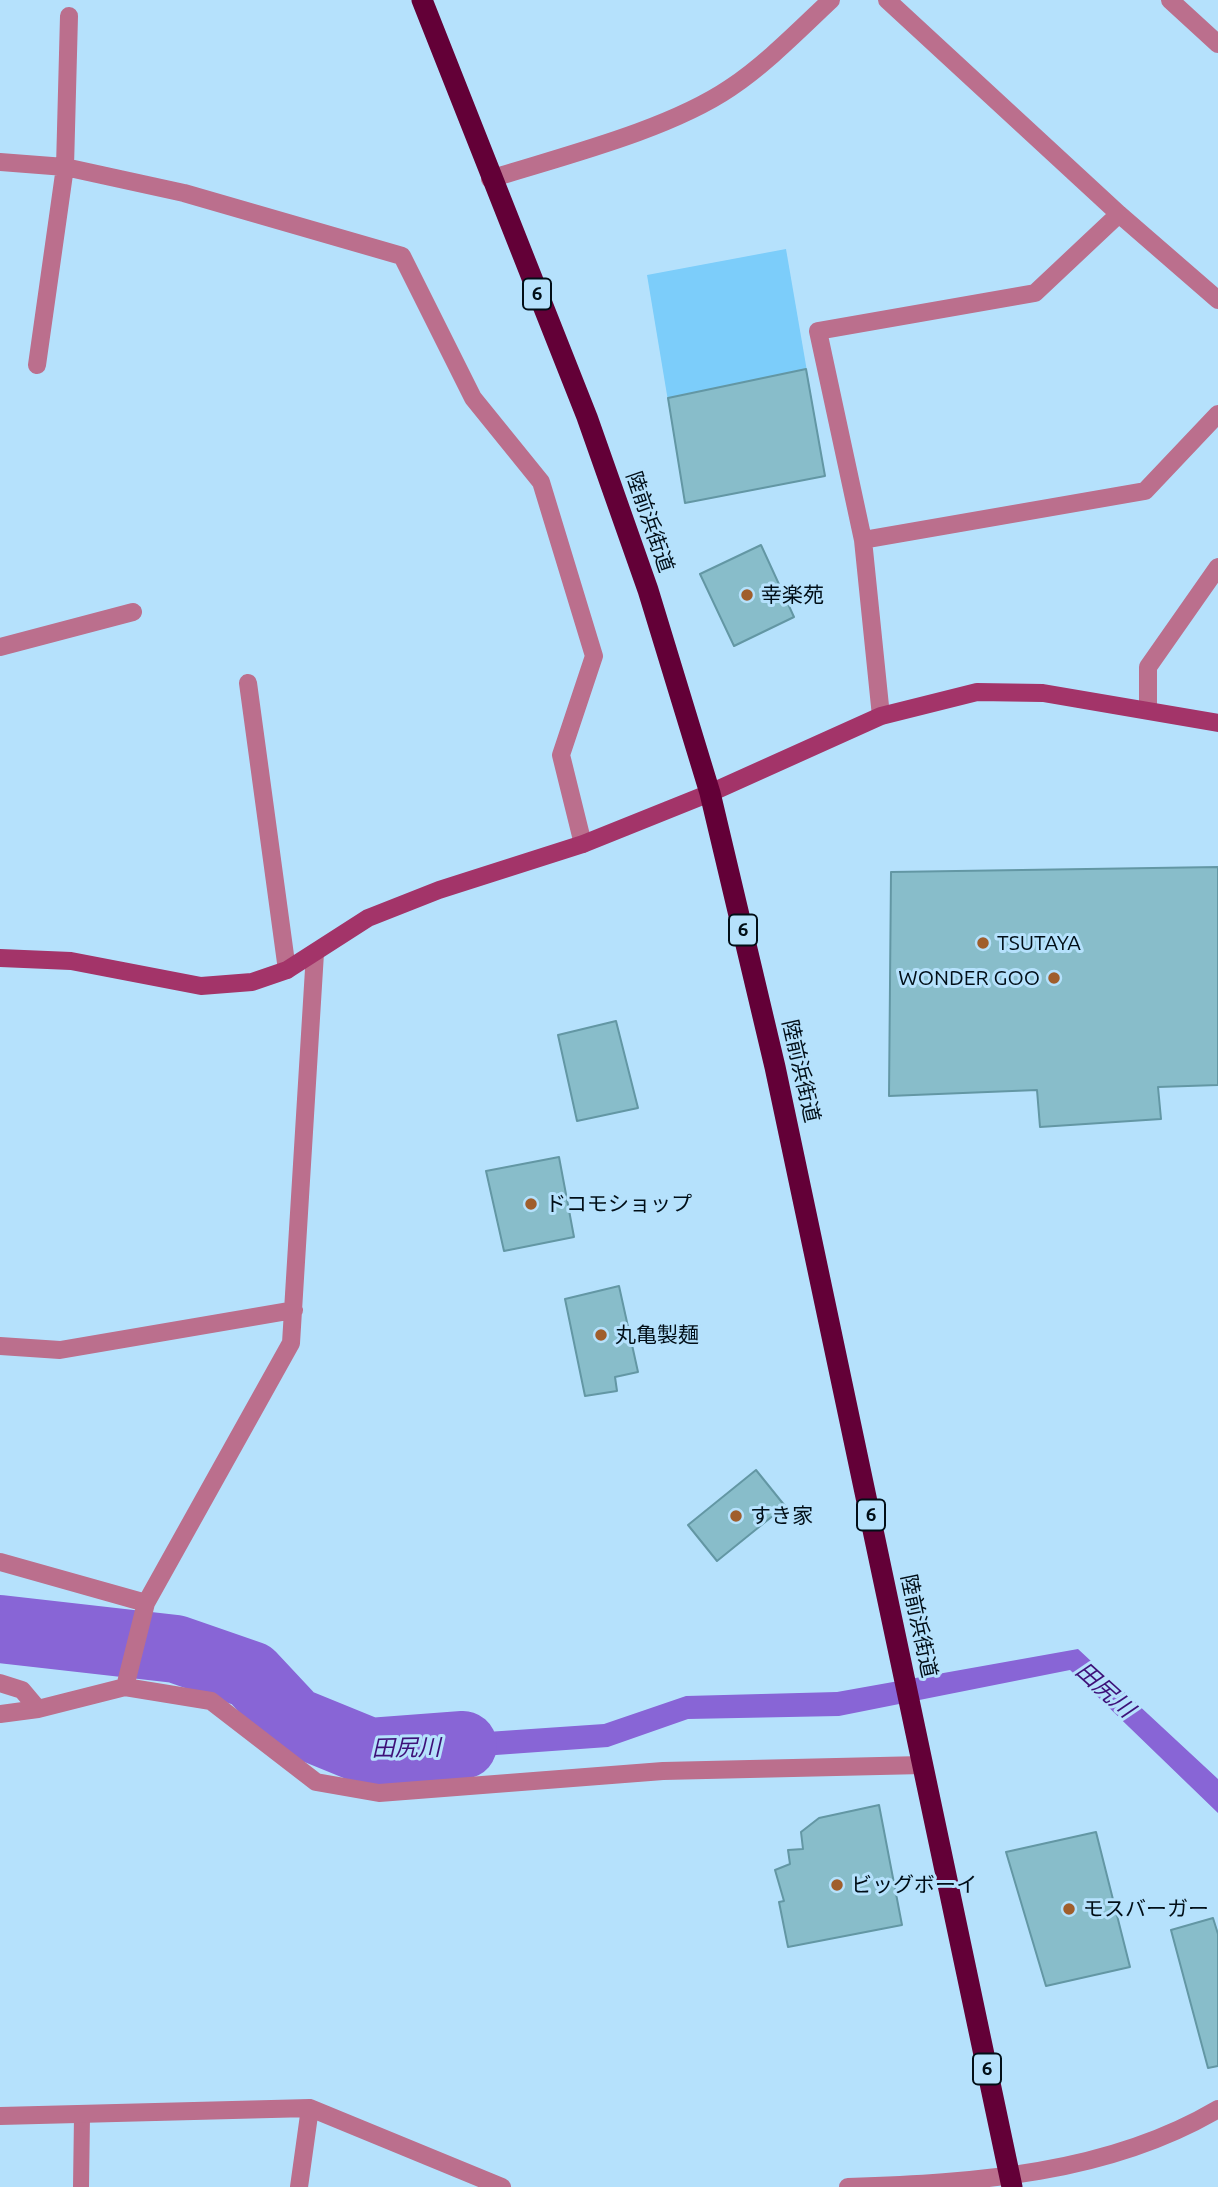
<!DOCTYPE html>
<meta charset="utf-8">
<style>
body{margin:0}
canvas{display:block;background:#b5e1fc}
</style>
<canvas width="1218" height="2187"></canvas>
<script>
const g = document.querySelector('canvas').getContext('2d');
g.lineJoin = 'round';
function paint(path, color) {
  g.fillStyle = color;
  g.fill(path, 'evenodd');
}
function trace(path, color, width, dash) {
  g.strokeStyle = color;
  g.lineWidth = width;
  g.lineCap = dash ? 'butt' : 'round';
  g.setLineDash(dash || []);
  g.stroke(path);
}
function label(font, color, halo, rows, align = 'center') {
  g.font = font + ' Ubuntu,"Noto Sans JP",sans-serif';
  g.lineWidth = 6;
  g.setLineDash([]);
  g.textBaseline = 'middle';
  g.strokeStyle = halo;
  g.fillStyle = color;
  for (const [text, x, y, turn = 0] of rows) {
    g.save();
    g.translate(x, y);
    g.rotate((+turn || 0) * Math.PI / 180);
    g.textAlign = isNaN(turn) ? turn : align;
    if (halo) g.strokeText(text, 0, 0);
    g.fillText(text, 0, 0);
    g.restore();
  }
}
const green = new Path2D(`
 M786 249 825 476 685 503 647 275Z`);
const water = new Path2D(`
 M1078 1649 1218 1779V1813L1070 1670 839 1716 688 1719 608 1747 370 1764V1740L604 1724 686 1696 837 1692Z`);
const river = new Path2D(`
 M0 1629 176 1649 251 1675 294 1721 370 1752 463 1745`);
const building = new Path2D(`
 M806 369 825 476 685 503 668 398Z
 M761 545 794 617 734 646 700 574Z
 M1218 867V1085L1158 1087 1161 1119 1040 1127 1037 1090 889 1096 891 872Z
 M616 1021 638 1108 577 1121 558 1035Z
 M559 1157 574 1237 504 1251 486 1171Z
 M619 1286 638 1372 615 1377 617 1391 585 1396 565 1299Z
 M756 1470 785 1506 717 1561 688 1525Z
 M879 1805 902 1925 788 1947 779 1902 784 1901 775 1870 790 1864 788 1850 803 1849 801 1832 819 1818Z
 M1096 1832 1130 1967 1046 1986 1006 1852Z
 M1213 1918 1218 1934V2066L1208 2068 1171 1930Z`);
const lane = new Path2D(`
 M81 2187 82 2116`);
const street = new Path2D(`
 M887 0 1119 214 1218 300
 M1170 0 1218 44
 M0 162 65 167 184 193 402 256 473 398 541 482 594 656 561 755 583 844
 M490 179C563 156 668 130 730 88 766 64 799 30 831 0
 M37 365 65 167 69 16
 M863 540 1145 491 1218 414
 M0 647 133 612
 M248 683 287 970
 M1148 710V667L1218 567
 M881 716 863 540 818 331 1035 293 1119 214
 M0 1346 60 1350 294 1310
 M0 1562 146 1603
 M0 1683 22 1690 38 1709
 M125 1687 146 1603 291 1343 315 953
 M0 1714 38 1709 125 1687 211 1701 316 1782 379 1793 663 1771 923 1765
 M0 2116 310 2108 502 2187
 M299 2187 310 2108
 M848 2187C974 2183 1108 2174 1218 2109`);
const secondary = new Path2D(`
 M0 958 71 961 201 986 252 982 287 970 368 918 439 890 583 844 710 793 881 716 977 692 1043 693 1218 723`);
const highway = new Path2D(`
 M422 0 587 417 648 590 710 793 775 1067 1012 2187`);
const markers = [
 [747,595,7,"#a05e2c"],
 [983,943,7,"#a05e2c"],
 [1054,978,7,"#a05e2c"],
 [531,1204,7,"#a05e2c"],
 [601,1335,7,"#a05e2c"],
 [736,1516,7,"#a05e2c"],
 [837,1885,7,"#a05e2c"],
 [1069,1909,7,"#a05e2c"]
];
const shields = [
 [537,294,28],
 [743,930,28],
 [871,1515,28],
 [987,2069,28]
];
const shieldNames = [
 ["6",537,294],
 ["6",743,930],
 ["6",871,1515],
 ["6",987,2069]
];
const streetNames = [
 ["陸前浜街道",650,522,71],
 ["陸前浜街道",801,1071,77],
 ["陸前浜街道",919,1626,78]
];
const poiNames = [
 ["幸楽苑",761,595],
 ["TSUTAYA",997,943],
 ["WONDER GOO",1040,978,"right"],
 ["ドコモショップ",545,1204],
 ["丸亀製麺",615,1335],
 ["すき家",750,1516],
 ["ビッグボーイ",851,1885],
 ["モスバーガー",1083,1909]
];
const waterNames = [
 ["田尻川",1105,1690,42],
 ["田尻川",406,1748,-1]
];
paint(green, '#7ccdfa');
paint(water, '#8865d6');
trace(river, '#8865d6', 68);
paint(building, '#88bdca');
trace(building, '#6397a4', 2);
trace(lane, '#bb6f8d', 16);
trace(street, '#bb6f8d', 18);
trace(secondary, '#a33469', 18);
trace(highway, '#630037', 21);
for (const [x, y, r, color] of markers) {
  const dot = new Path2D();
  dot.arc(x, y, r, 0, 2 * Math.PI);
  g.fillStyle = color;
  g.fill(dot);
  trace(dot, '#b5e1fc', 2.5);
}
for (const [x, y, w] of shields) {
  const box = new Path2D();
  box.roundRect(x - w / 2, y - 15.5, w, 31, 5);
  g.fillStyle = '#b5e1fc';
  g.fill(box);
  trace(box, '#010e17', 2);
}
label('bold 19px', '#010e17', null, shieldNames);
label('21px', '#010e17', '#b5e1fc', streetNames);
label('21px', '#010e17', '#b5e1fc', poiNames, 'left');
label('italic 23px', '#3d1078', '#b5e1fc', waterNames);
</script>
